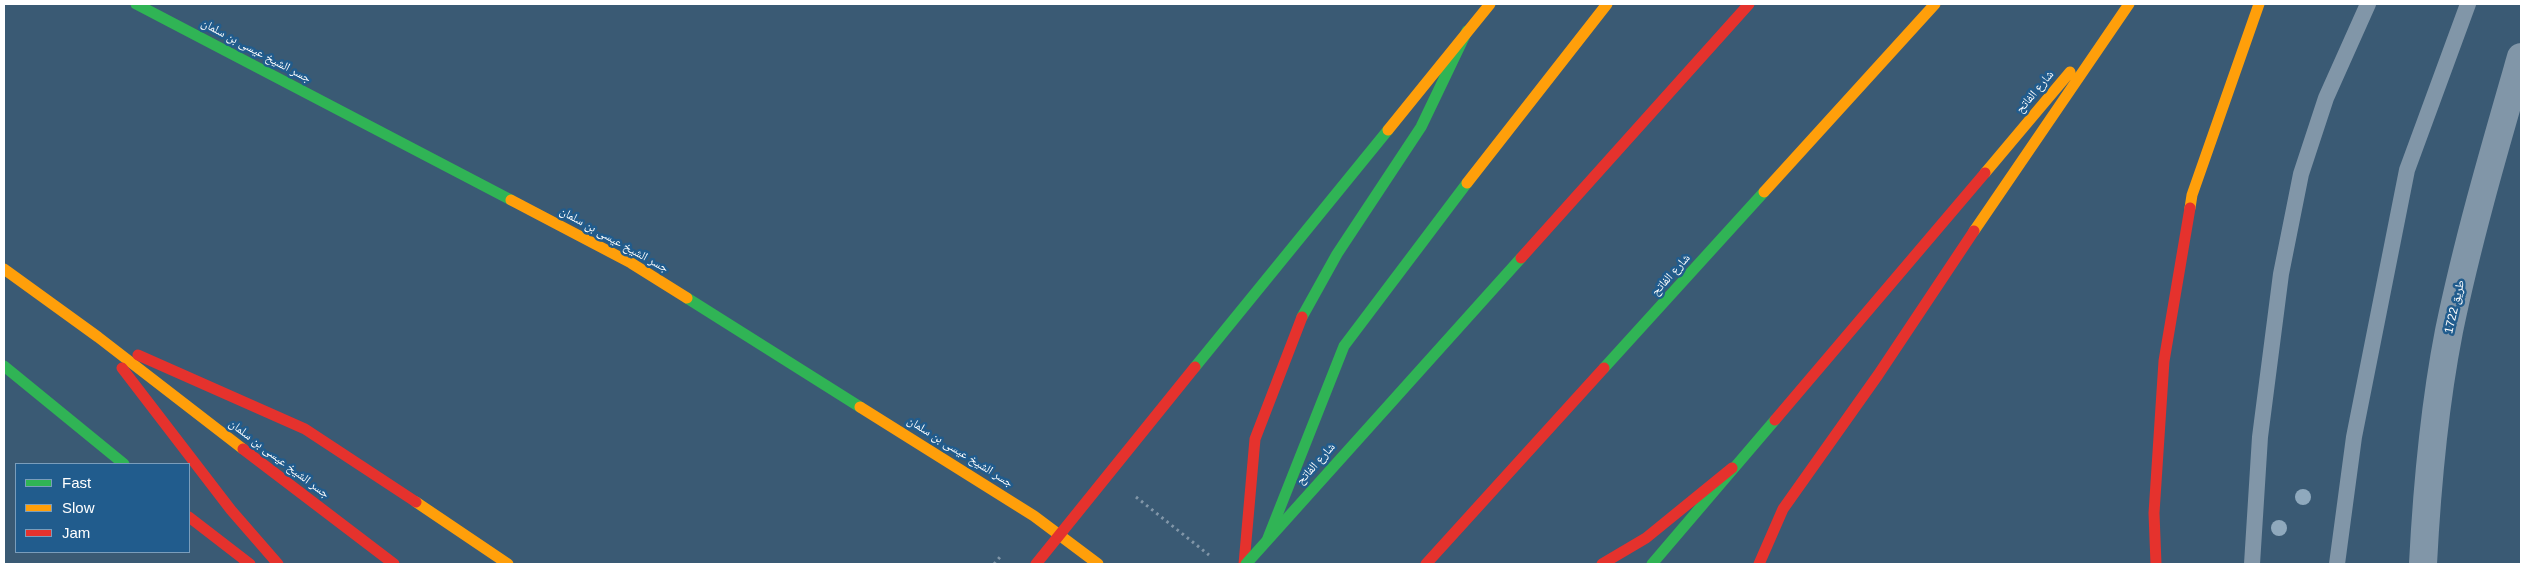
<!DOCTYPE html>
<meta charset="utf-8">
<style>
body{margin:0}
#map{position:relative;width:2525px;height:568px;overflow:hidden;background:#3a5a74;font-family:Arial,sans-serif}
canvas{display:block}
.frame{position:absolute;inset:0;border:5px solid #fff;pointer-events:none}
.legend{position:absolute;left:15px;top:463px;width:175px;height:90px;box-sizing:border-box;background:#215c8d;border:1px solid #7a9dbb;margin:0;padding:6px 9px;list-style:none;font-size:15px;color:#fff}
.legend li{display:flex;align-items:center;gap:10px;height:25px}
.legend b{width:25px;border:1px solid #7a9dbb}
</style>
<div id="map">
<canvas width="2525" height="568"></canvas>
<div class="frame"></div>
<ul class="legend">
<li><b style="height:6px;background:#30b455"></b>Fast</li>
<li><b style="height:6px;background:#ff9f0a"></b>Slow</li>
<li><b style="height:6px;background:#e5322d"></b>Jam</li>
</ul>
</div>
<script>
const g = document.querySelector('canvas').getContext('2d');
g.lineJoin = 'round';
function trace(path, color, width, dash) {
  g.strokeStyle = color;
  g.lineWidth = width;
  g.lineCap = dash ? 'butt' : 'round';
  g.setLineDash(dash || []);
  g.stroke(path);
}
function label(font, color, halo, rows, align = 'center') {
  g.font = font + ' Arial,"Noto Naskh Arabic",sans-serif';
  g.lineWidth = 5;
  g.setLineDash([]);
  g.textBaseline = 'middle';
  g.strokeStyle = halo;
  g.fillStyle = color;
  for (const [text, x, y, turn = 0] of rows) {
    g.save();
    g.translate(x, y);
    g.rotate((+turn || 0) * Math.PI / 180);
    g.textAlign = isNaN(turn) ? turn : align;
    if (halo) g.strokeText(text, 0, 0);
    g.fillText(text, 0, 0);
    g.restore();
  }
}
const path = new Path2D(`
 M1136 497 1209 555
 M994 564 1000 557`);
const lane = new Path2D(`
 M2252 564 2260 437 2281 274 2301 174 2326 98 2368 4
 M2337 564 2354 437 2407 170 2468 4`);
const street = new Path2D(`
 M2423 564C2427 486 2434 408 2449 331 2468 239 2495 147 2521 57`);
const fast = new Path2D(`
 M136 4 511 200
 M687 298 860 407
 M1302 317 1337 254 1421 127 1467 31
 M4 366 124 464
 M1195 367 1388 130
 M1604 368 1764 192
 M1268 538 1344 346 1467 183
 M1652 564 1775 420`);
const slow = new Path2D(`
 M1388 130 1490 4
 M1985 173 2070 72
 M1467 183 1607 4
 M1764 192 1935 4
 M511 200 631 263 687 298
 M2190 208 2192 195 2259 4
 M1974 231 2129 4
 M4 269 98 337 243 449
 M860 407 1034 516 1098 564
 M416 502 508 564`);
const jam = new Path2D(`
 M138 355 305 429 416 502
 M122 368 231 510 278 564
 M1775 420 1985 173
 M243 449 394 564
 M189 517 250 564
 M1036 564 1195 367
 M1244 564 1255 439 1302 317
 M1426 564 1604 368
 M1602 564 1646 538 1732 468
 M1759 564 1783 509 1878 375 1974 231
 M2156 564 2154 513 2164 361 2190 208`);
const fastBridge = new Path2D(`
 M1246 564 1521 258`);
const jamBridge = new Path2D(`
 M1521 258 1749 4`);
const trees = [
 [2303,497],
 [2279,528]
];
const streetNames = [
 ["جسر الشيخ عيسى بن سلمان",256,51,28],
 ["شارع الفاتح",2035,92,-50],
 ["جسر الشيخ عيسى بن سلمان",614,240,29],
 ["شارع الفاتح",1671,275,-48],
 ["طريق 1722",2455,307,-77],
 ["جسر الشيخ عيسى بن سلمان",960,452,32],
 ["جسر الشيخ عيسى بن سلمان",279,459,37],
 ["شارع الفاتح",1316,464,-48]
];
trace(path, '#8196a8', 3, [2.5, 4]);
trace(lane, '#8196a8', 16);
trace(street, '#8196a8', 28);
trace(fast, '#30b455', 11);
trace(slow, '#ff9f0a', 11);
trace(jam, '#e5322d', 11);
trace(fastBridge, '#30b455', 11);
trace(jamBridge, '#e5322d', 11);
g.fillStyle = '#8fa9bd';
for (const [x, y] of trees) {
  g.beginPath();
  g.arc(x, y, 8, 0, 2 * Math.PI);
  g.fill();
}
label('12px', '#fff', '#215c8d', streetNames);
</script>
